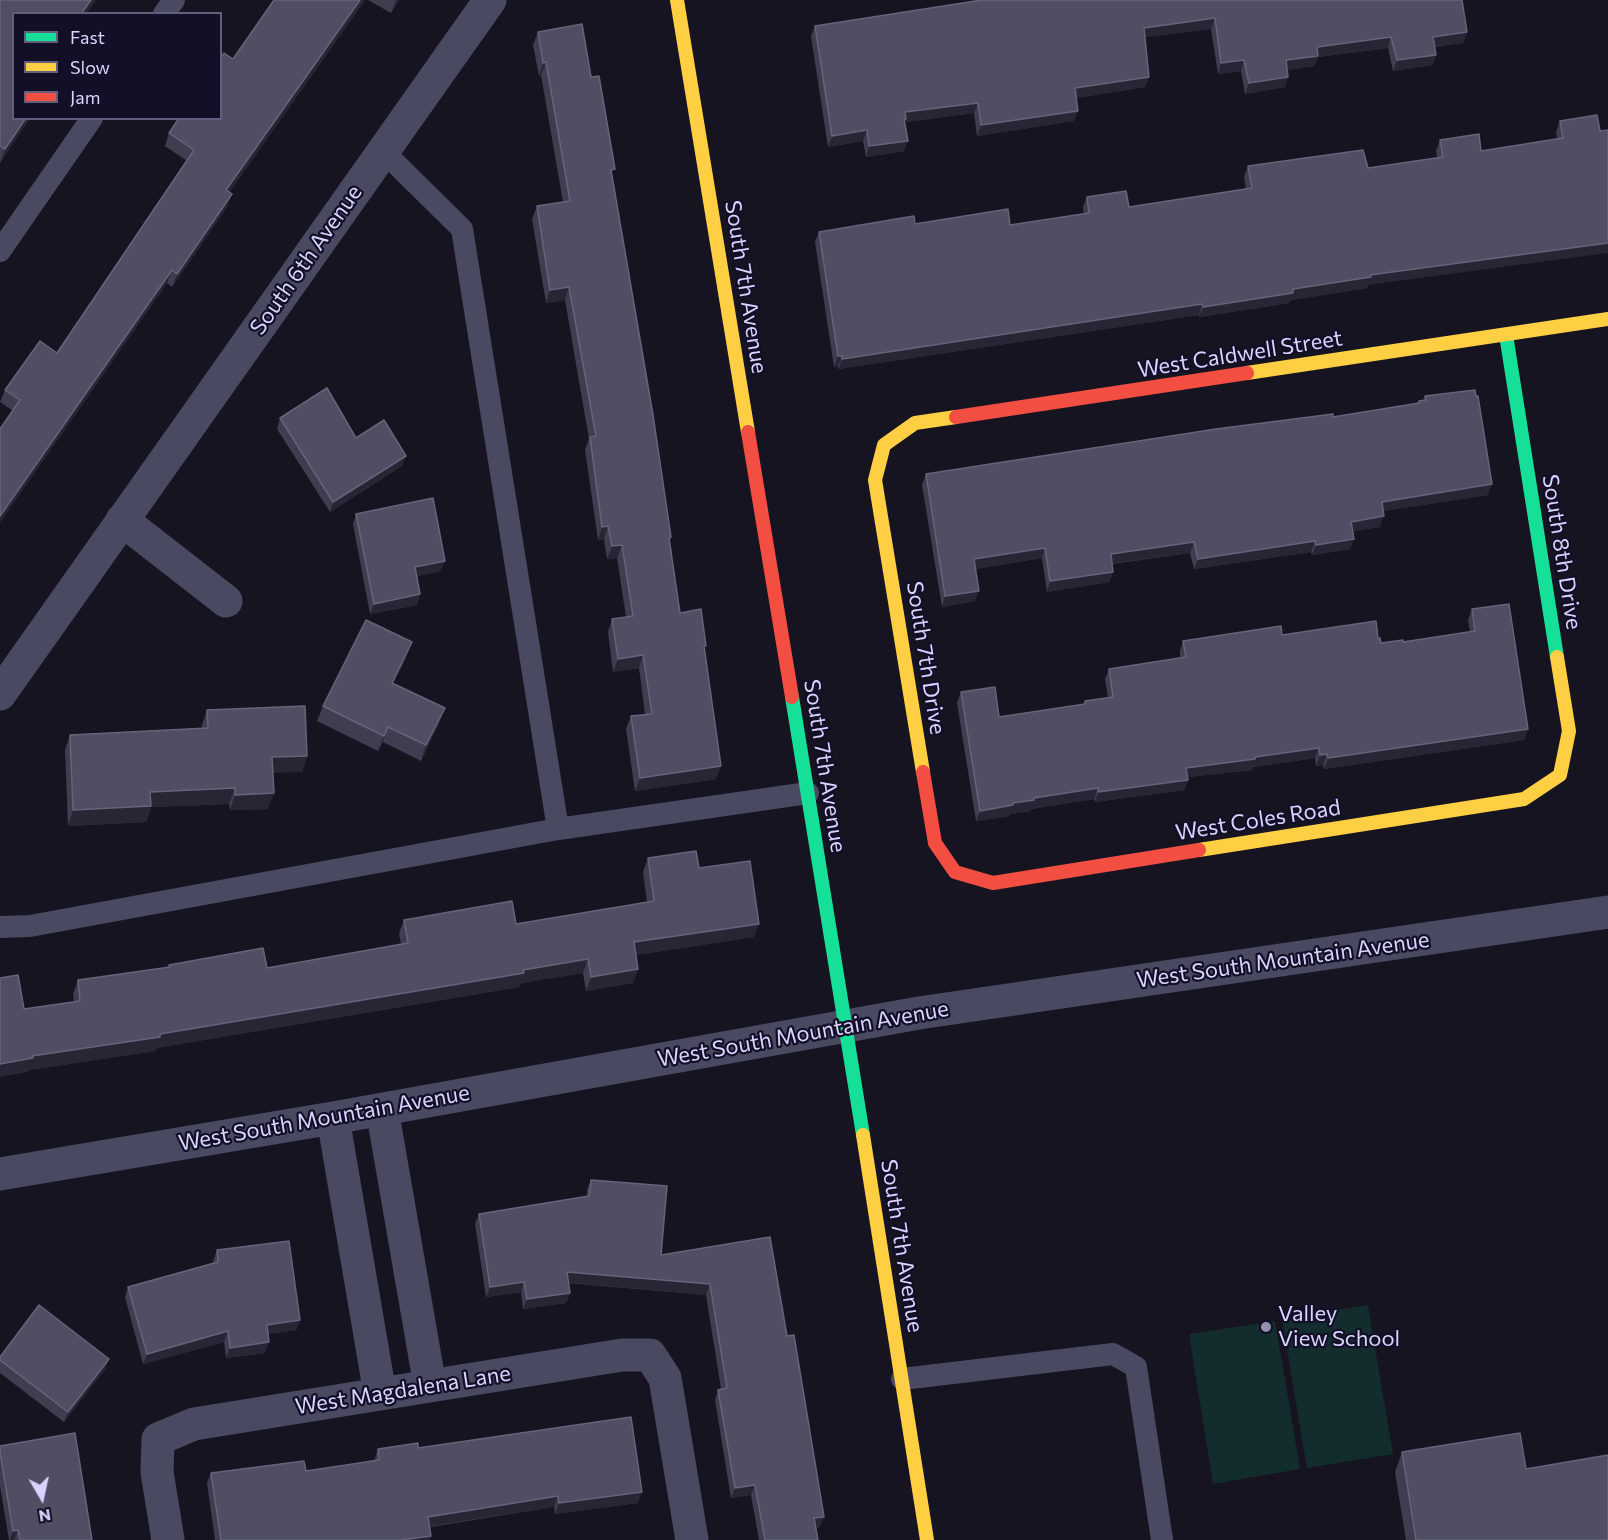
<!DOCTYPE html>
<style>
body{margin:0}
#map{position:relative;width:1608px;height:1540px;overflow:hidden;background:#161421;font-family:Commissioner,sans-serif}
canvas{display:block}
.legend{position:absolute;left:12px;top:12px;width:210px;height:108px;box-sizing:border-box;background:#130f26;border:2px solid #625e7d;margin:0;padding:8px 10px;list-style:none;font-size:18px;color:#d9d4ff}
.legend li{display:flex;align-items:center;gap:12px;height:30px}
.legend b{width:30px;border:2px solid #625e7d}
.north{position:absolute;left:12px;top:1468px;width:60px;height:60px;-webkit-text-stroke:4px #130f26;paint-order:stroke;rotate:171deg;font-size:16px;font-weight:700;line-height:24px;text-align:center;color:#d9d4ff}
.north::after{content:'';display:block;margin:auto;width:21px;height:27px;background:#d9d4ff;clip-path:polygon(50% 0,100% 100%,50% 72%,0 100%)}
</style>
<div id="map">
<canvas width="1608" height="1540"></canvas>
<ul class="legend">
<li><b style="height:8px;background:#16e098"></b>Fast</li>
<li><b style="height:8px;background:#ffcf43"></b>Slow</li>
<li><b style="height:8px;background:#f24e42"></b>Jam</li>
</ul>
<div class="north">N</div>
</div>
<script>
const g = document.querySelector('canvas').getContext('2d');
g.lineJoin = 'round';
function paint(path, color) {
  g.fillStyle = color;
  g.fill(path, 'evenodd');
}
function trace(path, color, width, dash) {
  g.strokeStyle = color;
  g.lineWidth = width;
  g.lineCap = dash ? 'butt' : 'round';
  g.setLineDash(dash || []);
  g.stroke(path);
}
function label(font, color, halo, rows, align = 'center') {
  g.font = font + ' Commissioner,sans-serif';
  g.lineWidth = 4.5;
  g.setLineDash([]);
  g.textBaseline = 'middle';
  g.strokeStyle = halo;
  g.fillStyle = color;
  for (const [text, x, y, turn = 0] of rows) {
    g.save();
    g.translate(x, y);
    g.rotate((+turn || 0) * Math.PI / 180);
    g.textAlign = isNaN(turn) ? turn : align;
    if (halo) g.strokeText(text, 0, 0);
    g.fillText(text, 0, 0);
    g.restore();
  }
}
const green = new Path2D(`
 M1368 1305 1393 1454 1307 1468 1282 1319Z
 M1275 1321 1300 1469 1213 1484 1189 1334Z`);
const lane = new Path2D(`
 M164 14 174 0
 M383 151 462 229 558 829
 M0 251 92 118
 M0 927 30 926 558 829 808 793
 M902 1379 1113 1354 1136 1367 1162 1540`);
const street = new Path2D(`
 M122 520 226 601
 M0 694 490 0
 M382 1109 430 1386
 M333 1118 380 1394
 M0 1174 333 1118 919 1013 1608 912
 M168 1540 157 1472 158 1439 194 1424 622 1355H650L665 1378 692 1540`);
const fast = new Path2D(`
 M1506 335 1557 657
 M792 697 863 1135`);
const slow = new Path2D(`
 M677 0 748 432
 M1247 373 1608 319
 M923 772 875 480 884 445 915 423 956 417
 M1199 850 1524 799 1560 775 1569 731 1557 657
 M863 1135 927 1540`);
const jam = new Path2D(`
 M956 417 1247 373
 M748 432 792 697
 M923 772 935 843 955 872 993 883 1199 850`);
const wall = new Path2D(`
 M0 0H96L86 14H14L30 118 0 163Z
 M365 0 229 192 227 207 172 287 167 283 0 522V429L13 411 0 402 5 390 57 353 187 161 165 146 169 133 233 59Z
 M368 0H399L391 13Z
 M982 0 1467 32 1463 43 1434 47 1436 55 1432 65 1393 71 1388 48 1318 57 1314 66 1287 70 1285 87 1245 94 1241 71 1218 74 1211 29 1145 37 1149 77 1145 87 1076 98 1074 121 977 136 974 113 905 122 904 151 866 157 863 141 828 147 811 36 815 26Z
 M538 32 591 77 612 177 671 537 670 541 680 613 704 652 716 779 635 791 626 729 631 716 645 714 639 668 613 672 608 632 612 619 626 617 617 558 607 559 604 539 598 540 585 450 589 439 565 300 546 303 532 219 537 206 563 202 541 75 539 76 533 45Z
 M1597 115 1368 285 1367 288 1291 300 1289 303 1199 317V315L838 369V366L834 367 815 242 819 232 915 224 1010 225 1084 214 1083 207 1087 197 1129 207 1246 189 1244 177 1248 166 1368 168 1437 158 1436 151 1440 140 1481 151 1557 139 1556 132 1560 121Z
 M1425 396 1488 495 1383 511 1380 527 1353 531 1350 549 1312 555 1311 552 1194 569 1190 553 1112 564 1113 572 1109 582 1047 592 1042 558 975 569V601L942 607 922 485 926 474 1333 417 1418 403 1419 401 1423 400Z
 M280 418 356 438 402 466 330 512 277 429Z
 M356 514 441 571 417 576 420 594 417 605 370 614 353 524Z
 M1472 609 1528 729 1524 740 1324 769 1323 765 1316 766 1315 758 1253 767 1252 770 1188 777V780L1184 790 1095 802 1094 799 1031 809V811L1010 814V816L976 821 957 703 961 692 999 717 1083 704 1085 701 1108 698 1105 679 1109 669 1180 658V651L1183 641 1282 635 1378 638 1381 643 1403 642 1470 632 1468 620Z
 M406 658 393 683 439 723 421 761 383 742 378 751 317 721 323 706Z
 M207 710 307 756 302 772H273L268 809 230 810 229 804 151 807 146 822 68 826 65 750 70 735 202 728V725Z
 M648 858 699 868 754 937 636 955 638 969 633 983 586 991 583 973 521 983 519 987 156 1048 155 1051 29 1070 28 1072 24 1009 74 1002 73 994 78 980 168 968 169 965 267 968 401 944 399 933 404 920 516 924 647 902 643 872Z
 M591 1180 661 1255 770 1237 820 1527 816 1528 818 1540H759L751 1495 731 1498 715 1400 718 1390 721 1389 706 1295 568 1283 570 1293 566 1303 523 1309 521 1292 486 1297 475 1224 479 1214 587 1197V1190Z
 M217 1250 300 1320 296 1330 268 1334 265 1353 226 1358 224 1342 143 1364 125 1297 128 1287 213 1263V1261Z
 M0 1357 109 1359 105 1369 64 1422 0 1373Z
 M0 1446 92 1540H9L0 1486Z
 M418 1448 638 1503 555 1514 554 1507 430 1527 431 1536 429 1540H215L207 1483 211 1473 306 1471 374 1461 378 1449Z
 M1402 1452 1608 1540H1406L1395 1472Z`);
const shadedWall = new Path2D(`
 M91 0H96L86 14H81Z
 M360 0H365L222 203 226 190Z
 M396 0H399L391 13Z
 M1215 18 1211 29 1140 38 1144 28Z
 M1467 32 1463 43 1429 47 1433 37Z
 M1391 37 1388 48 1318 57 1314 66 1282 71 1286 60 1317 47Z
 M1436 55 1432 65 1393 71 1397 60Z
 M1244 60 1241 71 1218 74 1221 63Z
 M546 62 541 75 539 76 543 63Z
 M1149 77 1145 87 1071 99 1075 88Z
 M1288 77 1285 87 1245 94 1249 83Z
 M978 103 974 113 905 122 903 130 905 112Z
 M1078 111 1074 121 977 136 981 125Z
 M26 118H30L0 163 5 149Z
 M867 130 863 141 828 147 832 136Z
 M908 141 904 151 866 157 869 146Z
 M232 194 227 207 172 287 177 274Z
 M1608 243V253L1368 285 1367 288 1291 300 1289 303 1199 317 1203 307 1370 275Z
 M172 270 167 283 0 522V516Z
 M569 287 565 300 546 303 550 290Z
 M1202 304 1199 315 838 369 842 359Z
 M838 356H842L838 366 834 367Z
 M406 456 402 466 330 512 333 502Z
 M1492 484 1488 495 1378 512 1382 502Z
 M1384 516 1380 527 1347 532 1351 522Z
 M608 526 604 539 598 540 602 527Z
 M1354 539 1350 549 1312 555 1316 545Z
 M1315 541 1311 552 1194 569 1198 559Z
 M1194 542 1190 553 1107 564 1111 554Z
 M622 545 617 558 607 559 612 546Z
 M1045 548 1042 558 970 570 974 559Z
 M445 561 441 571 411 577 415 567Z
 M1113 572 1109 582 1047 592 1050 581Z
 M979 591 975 601 942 607 945 596Z
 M420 594 417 605 370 614 374 604Z
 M412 642 406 658 386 698 392 683Z
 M643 655 639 668 613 672 618 659Z
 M445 708 439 723 421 761 426 745Z
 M388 727 383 742 378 751 384 736Z
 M1528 729 1524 740 1324 769 1328 758Z
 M1319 748 1315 758 1253 767 1252 770 1182 778 1186 768Z
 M1327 754 1323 765 1316 766 1320 755Z
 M307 756 302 772 267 773 272 757Z
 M721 766 716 779 635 791 640 778Z
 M1188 780 1184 790 1095 802 1098 792Z
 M235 788 229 804 151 807 146 822 68 826 73 810 150 792Z
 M1098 788 1094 799 1031 809V811L1010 814V816L976 821 980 811 1034 798Z
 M274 793 268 809 230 810 235 795Z
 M759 924 754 937 629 956 634 942Z
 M588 959 583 973 521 983 519 987 156 1048 155 1051 29 1070 28 1072 0 1077V1064L32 1056 523 970Z
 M638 969 633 983 586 991 591 977Z
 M567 1272 710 1284 706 1295 563 1282Z
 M524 1282 521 1292 486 1297 490 1287Z
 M570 1293 566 1303 523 1309 527 1299Z
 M300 1320 296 1330 263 1335 267 1325Z
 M228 1331 224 1342 143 1364 147 1354Z
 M269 1342 265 1353 226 1358 230 1348Z
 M109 1359 105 1369 64 1422 68 1412Z
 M755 1485 751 1495 731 1498 735 1488Z
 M642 1492 638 1503 555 1514 559 1503Z
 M558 1496 554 1507 424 1527 428 1517Z
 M824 1517 820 1527 810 1529 814 1518Z
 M18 1530 14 1540H10L13 1531Z
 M431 1536 429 1540H401Z`);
const building = new Path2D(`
 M0 0H91L81 14H14V118H26L5 149 0 146Z
 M274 0H360L226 190 232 194 177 274 172 270 0 516V429L20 400 5 390 40 341 57 353 194 150 169 133 179 118H220V59L224 53 233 59Z
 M982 0H1462L1467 32 1433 37 1436 55 1397 60 1391 37 1317 47 1318 56 1286 60 1288 77 1249 83 1244 60 1221 63 1215 18 1144 28 1149 77 1075 88 1078 111 981 125 978 103 905 112 906 119H904L908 141 869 146 867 130 832 136 815 26Z
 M582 24 591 77 599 76 615 169 611 170 653 415 671 537 669 538 680 613 701 609 706 646H704L721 766 640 778 631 716 652 714 643 655 618 659 612 619 633 616 622 545 612 546 608 526 602 527 590 437 596 436 569 287 550 290 537 206 570 201 546 62 543 63 538 32Z
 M1597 115 1600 131 1608 130V243L1370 275 1371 277 1293 289V293L1203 307 1202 304 842 359V356H838L819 232 914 216 915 224 1008 209 1010 225 1089 213 1087 197 1126 191 1129 207 1252 188 1248 166 1363 150 1368 168 1443 157 1440 140 1479 134 1481 151 1563 138 1560 121Z
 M327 388 356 438 384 420 406 456 333 502 280 418Z
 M1475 390 1476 397 1478 396 1492 484 1382 502 1384 516 1351 522 1354 539 1316 545 1315 541 1198 559 1194 542 1111 554 1113 572 1050 581 1045 548 974 559 979 591 945 596 926 474 1216 429 1333 414V417L1419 403V401L1426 400 1425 396Z
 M433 498 445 561 415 567 420 594 374 604 356 514Z
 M1509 604 1528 729 1328 758 1327 754 1320 755 1319 748 1255 757V759L1186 768 1188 780 1098 792V788L1034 798V800L1013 803V805L980 811 961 692 995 687 999 717 1085 704V701L1113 697 1109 669 1186 657 1183 641 1281 626 1282 635 1376 621 1378 638H1380L1381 643 1403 640V642L1475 631 1472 609Z
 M366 620 412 642 392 683 445 708 426 745 388 727 384 736 323 706Z
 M305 706 307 756 272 757 274 793 235 795V788L150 792 151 806 73 810 70 735 208 728 207 710Z
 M696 851 699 868 750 861 759 924 634 942 638 969 591 977 588 959 523 970 524 973 160 1034V1037L32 1056 33 1058 0 1064V978L18 975 24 1009 80 1001 78 980 170 967 169 965 263 948 267 968 408 943 404 920 512 901 516 924 654 901 648 858Z
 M591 1180 667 1186 661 1255 770 1237 787 1336 794 1335 824 1517 814 1518 818 1540H765L755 1485 735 1488 718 1390 727 1388 710 1284 567 1272 570 1293 527 1299 524 1282 490 1287 479 1214 589 1196Z
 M289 1241 300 1320 267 1325 269 1342 230 1348 228 1331 147 1354 128 1287 218 1262 217 1250Z
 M39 1305 109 1359 68 1412 0 1360V1357Z
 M631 1417 642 1492 559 1503 558 1496 428 1517 431 1536 401 1540H221L211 1473 304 1461 306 1471 379 1460 378 1449 418 1443V1448Z
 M75 1433 92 1540H20L18 1530 13 1531 0 1452V1446Z
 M1520 1433 1526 1469 1608 1455V1540H1416L1402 1452Z`);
const markers = [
 [1266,1327,6,"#9591b1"]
];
const streetNames = [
 ["South 6th Avenue",306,260,-55],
 ["South 7th Avenue",746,287,81],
 ["West Caldwell Street",1240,354,-9],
 ["South 8th Drive",1562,552,81],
 ["South 7th Drive",926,658,81],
 ["South 7th Avenue",825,766,81],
 ["West Coles Road",1258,820,-9],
 ["West South Mountain Avenue",1283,960,-8],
 ["West South Mountain Avenue",803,1034,-10],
 ["West South Mountain Avenue",324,1118,-10],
 ["South 7th Avenue",902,1246,81],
 ["West Magdalena Lane",403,1390,-9]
];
const poiNames = [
 ["Valley",1278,1314],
 ["View School",1278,1339]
];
paint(green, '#132c2d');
trace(lane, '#4a4962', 22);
trace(street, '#4a4962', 33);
trace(fast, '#16e098', 14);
trace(slow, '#ffcf43', 14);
trace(jam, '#f24e42', 14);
paint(wall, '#403d50');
paint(shadedWall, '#282635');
paint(building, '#504e63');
trace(building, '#66637b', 1.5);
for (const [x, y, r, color] of markers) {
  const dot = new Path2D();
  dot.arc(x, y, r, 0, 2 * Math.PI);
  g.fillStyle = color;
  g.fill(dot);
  trace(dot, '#130f26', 2);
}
label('22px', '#d9d4ff', '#130f26', streetNames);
label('22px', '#d9d4ff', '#130f26', poiNames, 'left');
</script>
